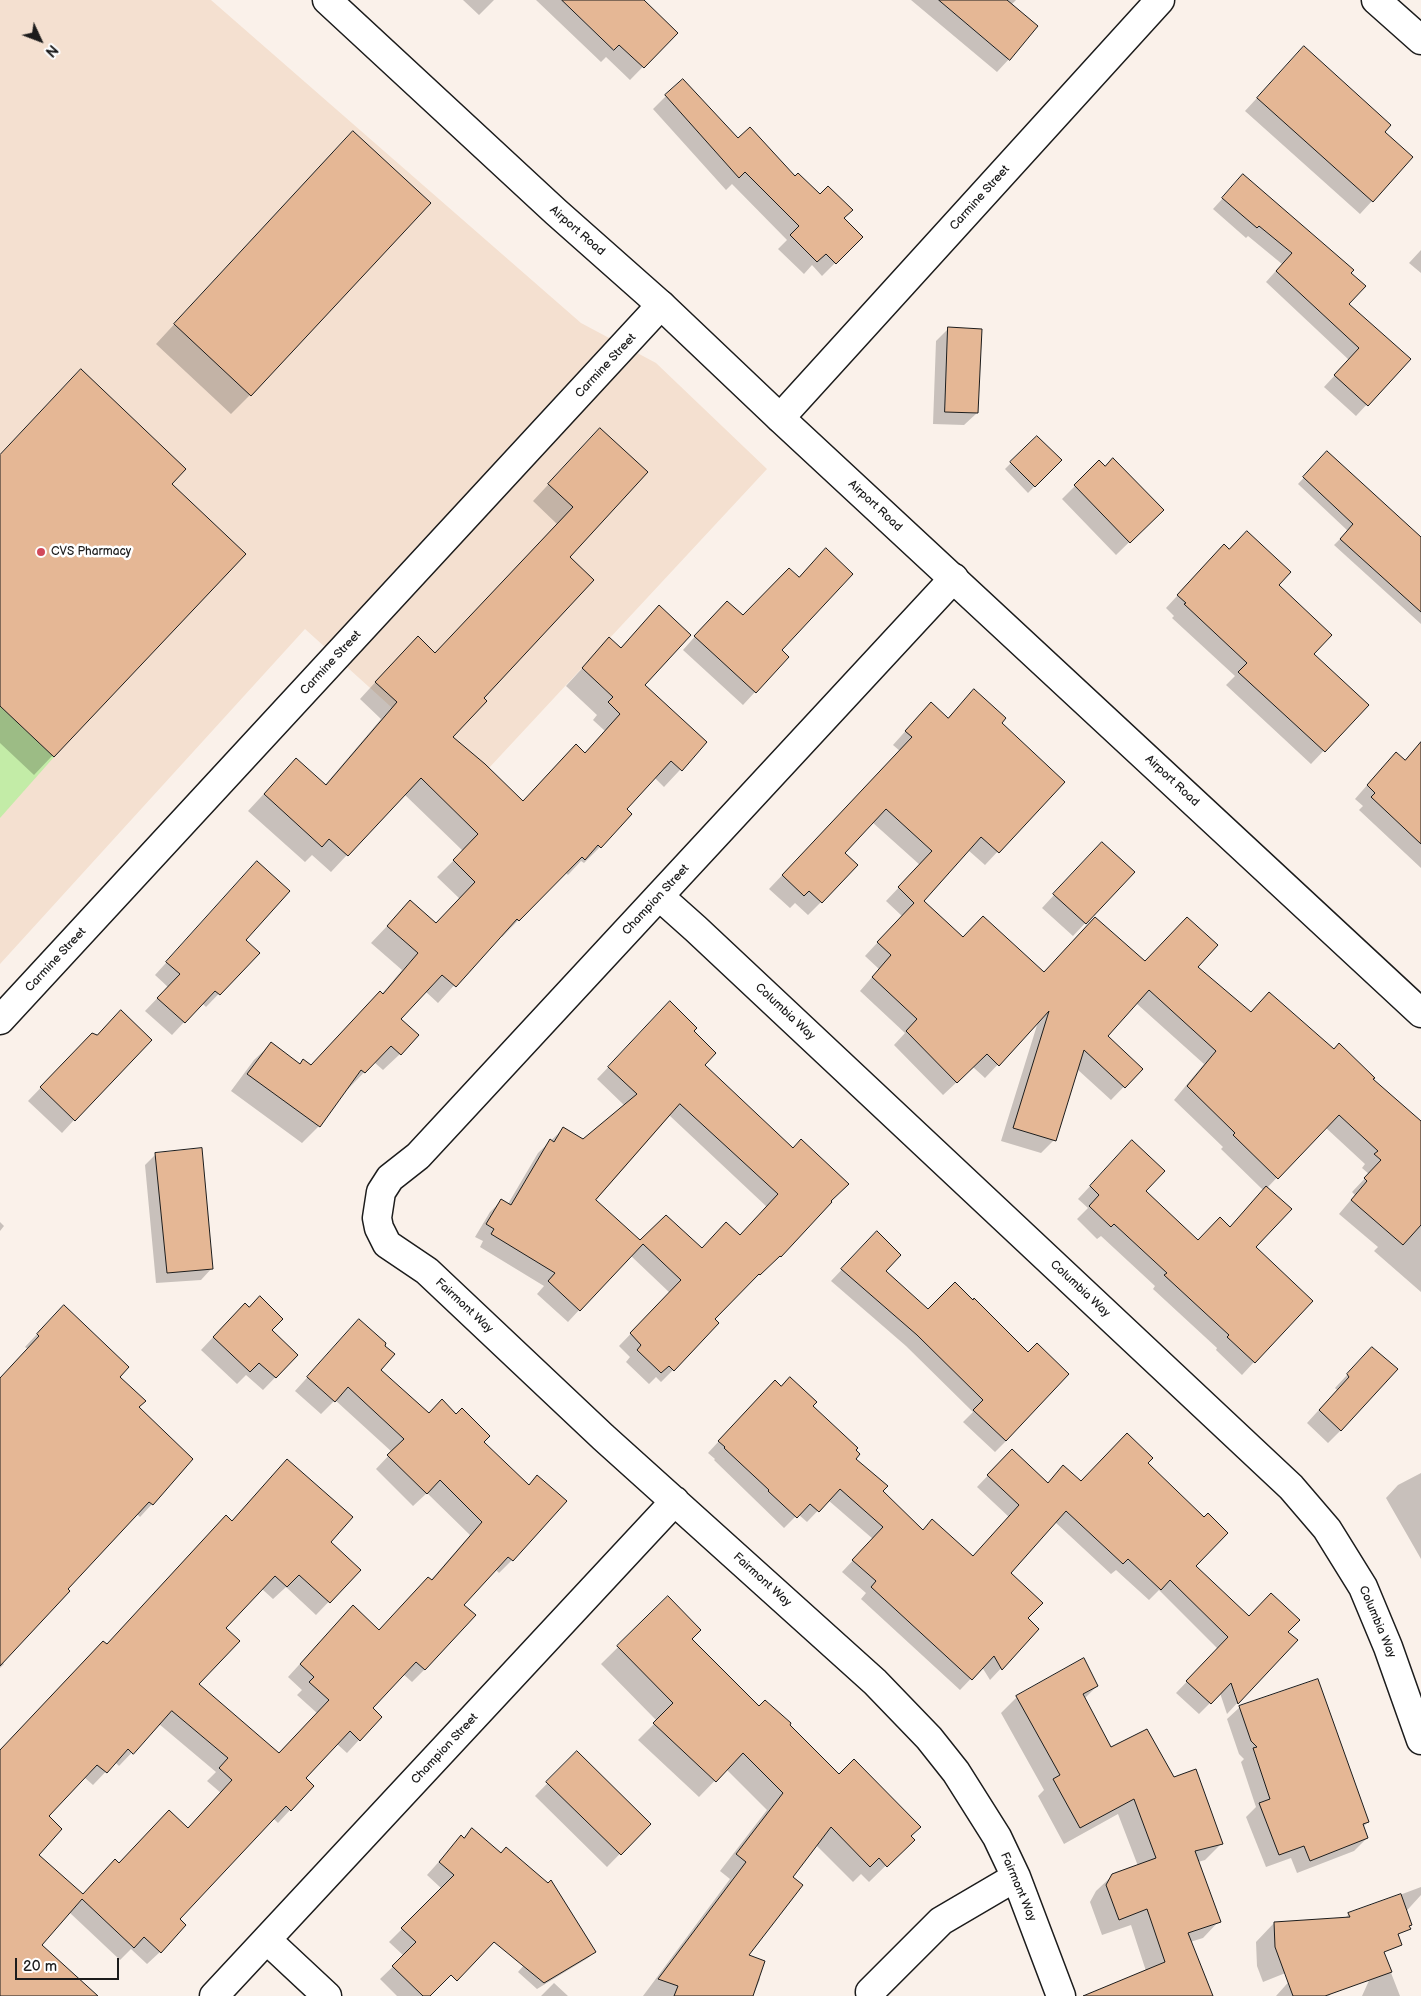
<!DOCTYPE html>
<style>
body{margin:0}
#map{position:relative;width:1421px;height:1996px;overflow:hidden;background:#faf1ea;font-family:"Balsamiq Sans",sans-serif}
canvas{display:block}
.north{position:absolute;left:15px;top:15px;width:50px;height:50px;-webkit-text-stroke:4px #fff;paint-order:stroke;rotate:133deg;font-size:14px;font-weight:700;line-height:20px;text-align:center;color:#1c1c1c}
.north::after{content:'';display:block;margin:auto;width:18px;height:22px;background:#1c1c1c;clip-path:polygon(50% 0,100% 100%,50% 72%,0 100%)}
.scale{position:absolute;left:15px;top:1958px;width:104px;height:22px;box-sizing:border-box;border:2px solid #1c1c1c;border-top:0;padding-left:6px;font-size:15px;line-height:18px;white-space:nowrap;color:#1c1c1c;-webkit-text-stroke:4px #fff;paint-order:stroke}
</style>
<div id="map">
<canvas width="1421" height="1996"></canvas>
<div class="north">N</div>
<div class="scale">20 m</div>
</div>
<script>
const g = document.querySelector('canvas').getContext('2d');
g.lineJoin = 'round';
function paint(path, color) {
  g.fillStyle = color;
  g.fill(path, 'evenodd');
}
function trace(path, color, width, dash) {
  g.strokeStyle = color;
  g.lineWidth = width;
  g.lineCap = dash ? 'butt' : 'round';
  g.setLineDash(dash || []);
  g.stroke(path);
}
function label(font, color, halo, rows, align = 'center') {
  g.font = font + ' "Balsamiq Sans",sans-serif';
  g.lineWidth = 5;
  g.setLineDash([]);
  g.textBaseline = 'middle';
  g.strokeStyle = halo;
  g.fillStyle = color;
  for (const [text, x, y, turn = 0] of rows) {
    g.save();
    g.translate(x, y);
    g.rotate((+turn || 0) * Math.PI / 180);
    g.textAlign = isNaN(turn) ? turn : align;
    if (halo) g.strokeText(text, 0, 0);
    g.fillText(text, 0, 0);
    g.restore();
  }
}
const built = new Path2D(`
 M0 0H211L581 323 656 363 767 469 475 783 305 629 0 964Z`);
const green = new Path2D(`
 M0 706 54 757 0 818Z`);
const shadow = new Path2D(`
 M463 0H494L479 15Z
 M536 0H642L676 33 630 80 606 57 601 62Z
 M911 0H1016L1011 5 1009 59 997 72Z
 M1291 61 1383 132 1372 201 1360 214 1245 111Z
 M666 96 738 139 795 178 820 196 861 237 822 276 812 265 804 274 778 249 787 240 732 184 726 190 653 109Z
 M334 151 250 395 231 414 156 344Z
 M1233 187 1350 273 1348 304 1409 359 1356 416 1324 387 1349 360 1266 282 1282 264 1248 236 1246 238 1213 209Z
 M1421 250V273L1409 263Z
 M949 328 977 413 964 425 933 424 936 341Z
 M1037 437 1060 460 1028 493 1005 469Z
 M584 446 568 557 483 698 451 738 522 802 584 754 605 731 593 720 597 715 566 686 609 639 620 649 643 624 644 685 706 742 664 787 654 777 625 809 600 847 584 863 581 861 568 875 565 872 502 937 500 935 438 1003 425 991 400 1019V1054L383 1070 374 1062 348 1089 347 1088 319 1126 302 1143 231 1091 254 1060 271 1044 299 1065 311 1066 382 994 402 970 371 943 410 902 436 925 460 899 437 877 463 851 404 794 331 872 312 855 305 862 248 811 296 759 325 785 381 719 360 699 401 654H435L557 524 533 501Z
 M1327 453 1421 548V624L1334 545 1348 531 1298 484Z
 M0 456 170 484 244 554 34 775 0 743Z
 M1099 462 1162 510 1116 555 1062 499Z
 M1211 559 1277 585 1312 654 1367 705 1311 764 1226 685 1235 676 1172 618 1174 616 1166 608Z
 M714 615 780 650 755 692 743 705 683 650Z
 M918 717 1001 723 1063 782 985 865 968 850 923 901 963 939 1043 973 1144 963 1196 967 1250 1013 1334 1050 1371 1079 1421 1123V1292L1374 1251 1378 1247 1339 1214 1355 1195 1352 1192 1369 1174 1362 1168 1365 1164 1325 1127 1267 1188 1254 1247V1362L1242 1375 1216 1350 1217 1348 1153 1289 1155 1286 1101 1236 1097 1239 1077 1219 1088 1208 1078 1199 1120 1154 1144 1191 1198 1241 1229 1228 1263 1190 1221 1149 1223 1147 1174 1100 1204 1064 1136 1003 1106 1036 1141 1069 1111 1100 1077 1069 1054 1140 1041 1153 1001 1141 1038 1022 985 1078 973 1067 943 1095 894 1045 905 1033 860 991 879 969 865 956 902 916 886 901 920 865 872 822 843 853 821 902 808 915 795 903 790 908 769 889 900 751 893 745Z
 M1421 743V868L1359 810 1363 806 1355 799 1383 767 1404 761Z
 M1089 857 1133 872 1073 936 1042 908Z
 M245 876 244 940 258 953 206 1007 202 1003 172 1035 145 1011 168 987 155 975Z
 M658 1015 693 1031 703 1065 830 1201 780 1256 746 1285 714 1319 717 1323 673 1370 661 1382 656 1377 649 1384 626 1362 630 1357 619 1346 670 1293 630 1255 568 1322 537 1294 544 1286 480 1247 483 1241 475 1237 490 1212 502 1200 508 1204 538 1153 563 1129 583 1141 625 1106 597 1079ZM669 1115 767 1207 740 1236 702 1249 640 1242 594 1200Z
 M97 1037 74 1120 62 1133 28 1101 79 1048Z
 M156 1154 212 1268 201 1280 156 1283 145 1165Z
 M0 1222 4 1226 0 1231Z
 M866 1244 884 1271 928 1310 955 1284 1006 1441 995 1452 963 1422 973 1412 906 1346 831 1281Z
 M232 1317 270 1330 297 1355 263 1390 246 1375 237 1384 201 1350Z
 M51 1319 118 1377 137 1407 191 1460 152 1504 140 1517 137 1514 66 1589 2 1662 4 1664 0 1668V1379L28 1349 25 1347Z
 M359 1320 380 1370 429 1414 483 1442 512 1560 499 1573 495 1569 463 1605 425 1669 412 1682 403 1674 371 1708 359 1740 347 1753 337 1744 305 1779 290 1810 278 1823 273 1818 178 1919 160 1952 147 1964 131 1949 120 1960 69 1912 40 1945 96 1996H16L0 1983V1752L231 1522 275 1473 329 1542 359 1570 316 1615 286 1587 273 1599 262 1589 225 1628 197 1684 278 1754 317 1713 297 1695 302 1690 288 1677 340 1620 379 1631 431 1580 470 1535 427 1493 413 1506 376 1469 392 1452 335 1400 321 1414 295 1391ZM159 1724 216 1772 207 1781 221 1793 187 1829 119 1864 83 1895 37 1855 48 1817 84 1777 93 1785 115 1762 119 1766Z
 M1360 1361 1341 1430 1328 1443 1307 1423 1337 1390 1335 1388Z
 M763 1393 811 1407 854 1450 855 1459 882 1491 922 1531 973 1558 1009 1517 977 1487 1012 1450 1047 1484 1063 1467 1081 1482 1146 1463 1195 1566 1249 1618 1286 1632 1296 1640 1227 1714 1220 1693 1199 1714 1176 1693 1218 1649 1159 1590 1149 1600 1116 1570 1111 1574 1055 1522 1010 1573 1027 1618 1038 1629 990 1680 982 1667 960 1690 861 1599 866 1593 842 1572 873 1539 828 1500 807 1522 798 1514 784 1528 714 1460 715 1459 708 1453Z
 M1421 1473V1559L1386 1498 1398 1485Z
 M668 1598 690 1639 759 1707 788 1725 839 1776 913 1839 869 1882 861 1874 853 1882 816 1845 791 1878 747 1955 760 1979 753 1996H643L730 1879 720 1871 767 1810 726 1769 699 1797 638 1740 657 1721 601 1664Z
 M1097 1686 1084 1699 1111 1748 1173 1778 1221 1844 1205 1860 1198 1862 1219 1921 1203 1938 1190 1942 1205 1996H1113L1146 1971 1131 1925 1102 1935 1090 1902 1096 1891 1113 1875 1138 1866 1118 1814 1064 1844 1038 1796 1044 1790 1001 1713 1017 1697Z
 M1240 1707 1368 1822 1363 1827 1367 1838 1354 1851 1297 1873 1291 1858 1266 1867 1246 1817 1256 1807 1241 1762 1244 1759 1239 1754 1227 1719Z
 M577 1753 649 1824 607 1867 535 1796Z
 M461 1837 463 1839 428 1996H397L380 1979 404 1956 389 1942 442 1889 427 1875Z
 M1421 1887V1895L1329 1996H1276L1303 1966 1263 1982 1257 1966 1256 1942 1274 1923 1344 1919 1349 1914Z
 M564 1919 594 1952 588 1958 537 1989 518 1972Z
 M1386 1960 1400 1996H1362L1372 1974Z
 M554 1983 568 1996H541Z`);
const building = new Path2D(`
 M562 0H644L678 33 644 68 619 45 614 50Z
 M939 0H1007L1038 26 1010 60Z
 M1304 46 1391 125 1385 132 1413 157 1373 202 1257 98Z
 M683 79 738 138 750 127 795 176 798 173 820 194 828 186 853 210 844 218 863 237 836 264 826 254 817 262 790 235 799 226 745 172 739 178 665 95Z
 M353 131 431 203 251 396 174 324Z
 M1243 174 1354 270 1351 273 1366 286 1349 304 1411 359 1368 406 1334 375 1359 348 1276 271 1292 253 1259 226 1257 228 1222 198Z
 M948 327 982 329 978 413 945 412Z
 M81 369 186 469 172 484 246 554 54 757 0 706V455Z
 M600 428 648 472 570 557 594 580 484 698 487 701 453 737 485 764 523 801 576 744 585 753 620 714 608 702 613 697 582 668 609 637 621 648 659 605 691 635 645 685 707 742 682 771 671 761 627 809 632 814 601 848 598 845 585 860 582 857 519 921 517 919 456 987 442 975 401 1019 419 1035 401 1055 391 1046 365 1073 361 1070 320 1127 247 1074 271 1042 300 1064 303 1059 311 1065 380 991 383 994 418 953 387 926 410 900 436 923 475 882 453 860 478 834 421 778 348 856 329 839 322 847 264 794 296 758 326 785 397 702 375 682 418 636 435 653 573 507 548 484Z
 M1037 436 1062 460 1035 487 1010 462Z
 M1327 451 1421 537V612L1340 539 1353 524 1303 477Z
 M1113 458 1164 510 1130 543 1074 485 1099 460 1105 466Z
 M1247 531 1291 572 1279 585 1332 635 1314 654 1369 705 1325 752 1238 672 1247 663 1184 604 1186 603 1177 595 1224 544 1229 549Z
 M826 548 853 574 782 650 789 657 756 693 694 636 727 601 743 615 789 568 799 577Z
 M974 689 1006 718 1002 723 1065 782 999 853 981 837 924 901 963 937 983 916 1044 972 1095 917 1145 961 1187 917 1218 945 1198 967 1251 1012 1269 992 1334 1049 1339 1043 1375 1078 1373 1079 1421 1121V1225L1403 1245 1351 1200 1367 1181 1364 1178 1381 1160 1374 1154 1378 1151 1339 1115 1278 1179 1233 1135 1235 1133 1187 1086 1216 1051 1149 990 1108 1036 1143 1069 1125 1088 1084 1050 1056 1141 1013 1128 1049 1011 999 1066 987 1054 957 1083 906 1031 917 1019 872 977 891 955 877 942 914 903 898 887 932 851 886 809 845 853 858 865 822 903 809 891 804 896 782 875 912 737 905 731 931 702 948 718Z
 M1421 742V844L1371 797 1375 793 1367 785 1396 752 1405 760Z
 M1102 842 1135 872 1086 924 1053 894Z
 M257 861 290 891 246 940 260 953 220 995 215 991 185 1023 157 998 180 974 166 962Z
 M670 1001 697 1028 694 1031 716 1053 705 1065 793 1148 801 1139 849 1184 831 1201 832 1202 781 1257 780 1256 760 1275 759 1274 715 1319 719 1323 674 1371 669 1366 661 1373 637 1350 641 1345 630 1333 681 1280 643 1244 580 1311 548 1281 555 1273 491 1234 494 1229 486 1224 501 1199 511 1205 550 1139 554 1142 563 1127 583 1139 637 1094 608 1067ZM680 1104 778 1194 740 1235 726 1222 702 1248 666 1215 640 1240 596 1200Z
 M121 1010 152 1040 75 1121 40 1087 92 1033 97 1035Z
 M1132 1140 1165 1171 1146 1191 1198 1240 1220 1217 1230 1227 1266 1186 1292 1209 1256 1247 1313 1301 1255 1363 1227 1337 1229 1335 1164 1275 1167 1273 1114 1224 1111 1227 1089 1206 1099 1195 1090 1186Z
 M202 1148 213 1269 167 1273 155 1153Z
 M877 1231 901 1255 886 1271 928 1309 955 1282 973 1300 974 1298 1028 1352 1037 1343 1069 1374 1006 1441 973 1410 983 1400 917 1335 841 1269Z
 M260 1296 283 1319 272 1330 298 1355 276 1378 259 1363 250 1372 213 1337 245 1303 249 1307Z
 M64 1305 129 1367 120 1377 146 1401 139 1407 193 1459 153 1505 149 1502 68 1589 70 1591 0 1666V1378L39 1336 37 1334Z
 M359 1319 386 1343 385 1346 395 1354 381 1370 429 1413 442 1399 456 1414 462 1408 490 1436 484 1442 529 1485 537 1475 567 1501 513 1561 508 1557 464 1605 476 1615 425 1670 416 1662 373 1708 382 1717 360 1741 350 1731 306 1778 314 1786 291 1811 286 1806 180 1919 186 1925 161 1953 144 1937 134 1948 82 1899 42 1945 98 1996H0V1750L103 1641 107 1644 226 1515 232 1521 287 1459 353 1517 331 1542 361 1570 330 1603 299 1575 287 1587 275 1576 226 1628 240 1641 199 1684 279 1753 329 1700 309 1682 314 1677 300 1664 353 1605 379 1630 428 1577 432 1580 482 1522 440 1480 427 1494 387 1455 404 1439 348 1387 335 1402 307 1377ZM172 1711 228 1758 219 1768 232 1780 188 1828 169 1810 119 1863 115 1859 83 1894 39 1855 62 1829 49 1816 97 1765 107 1773 128 1749 133 1754Z
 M1372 1347 1398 1369 1341 1431 1319 1410 1349 1377 1347 1374Z
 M790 1377 817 1402 813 1406 858 1448 856 1450 860 1454 856 1459 888 1486 883 1491 923 1530 932 1519 973 1556 1019 1505 987 1475 1012 1449 1048 1483 1063 1465 1081 1481 1127 1433 1153 1458 1148 1463 1204 1517 1208 1513 1228 1533 1196 1566 1249 1616 1271 1593 1300 1620 1288 1632 1298 1640 1238 1704 1231 1683 1211 1704 1186 1681 1228 1637 1170 1580 1161 1590 1128 1559 1123 1564 1066 1511 1011 1573 1043 1603 1028 1618 1039 1629 1002 1670 994 1656 972 1680 871 1587 876 1581 852 1560 883 1527 840 1489 819 1512 810 1504 797 1518 768 1491 769 1490 724 1448 725 1447 718 1441 775 1380 781 1386Z
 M668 1596 701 1630 692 1639 759 1706 765 1700 791 1723 790 1725 839 1774 854 1759 921 1827 911 1836 915 1840 887 1867 879 1858 870 1867 831 1827 793 1877 803 1885 749 1955 765 1961 753 1996H674L678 1986 658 1979 746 1862 736 1854 783 1793 743 1753 716 1782 653 1723 673 1703 617 1646Z
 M1084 1658 1098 1686 1083 1694 1111 1747 1147 1729 1174 1777 1196 1769 1223 1844 1195 1851 1221 1922 1188 1933 1213 1996H1083L1165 1962 1147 1909 1119 1920 1106 1885 1112 1874 1156 1858 1134 1799 1080 1828 1053 1779 1060 1775 1016 1696Z
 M1318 1679 1369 1822 1363 1824 1368 1838 1310 1861 1304 1846 1279 1855 1259 1803 1270 1799 1253 1748 1257 1747 1251 1741 1239 1706Z
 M577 1751 651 1824 621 1855 546 1782Z
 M472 1828 501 1853 506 1847 548 1883 551 1880 596 1952 544 1983 494 1942 457 1981 451 1975 430 1996H423L392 1966 416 1942 401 1928 454 1875 439 1862 461 1835 464 1838Z
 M1401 1894 1412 1925 1409 1926 1411 1929 1398 1934 1402 1945 1384 1952 1392 1972 1325 1996H1293L1275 1947 1274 1922 1350 1917 1348 1913Z`);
const street = new Path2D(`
 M1376 0 1421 40
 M780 418 1160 0
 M954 578 418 1156 390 1178 381 1192 377 1218 379 1228 387 1244 427 1271 603 1437 875 1682 929 1738 956 1772 997 1837 1016 1877 1061 1996
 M659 896 696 929 1291 1487 1327 1529 1363 1587 1388 1647 1421 1740
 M0 1020 661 305
 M267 1940 327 1996
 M870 1992 941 1921 1016 1877
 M214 1996 675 1501`);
const secondary = new Path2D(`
 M327 0 556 212 661 305 780 418 1421 1013`);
const markers = [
 [41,552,5,"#d1495b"]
];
const streetNames = [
 ["Carmine Street",980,198,-48],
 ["Airport Road",577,231,41],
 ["Carmine Street",606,366,-47],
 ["Airport Road",875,506,43],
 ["Carmine Street",331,663,-47],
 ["Airport Road",1172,781,43],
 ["Champion Street",656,900,-47],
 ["Carmine Street",56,960,-47],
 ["Columbia Way",785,1012,43],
 ["Columbia Way",1080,1289,43],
 ["Fairmont Way",464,1306,43],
 ["Fairmont Way",762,1580,42],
 ["Columbia Way",1377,1622,67],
 ["Champion Street",445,1749,-47],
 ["Fairmont Way",1018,1887,67]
];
const poiNames = [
 ["CVS Pharmacy",51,552]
];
paint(built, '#f4e0d0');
paint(green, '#c3eca7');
paint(shadow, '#0003');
paint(building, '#e5b795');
trace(building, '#1c1c1c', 1);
trace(street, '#1c1c1c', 31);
trace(secondary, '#1c1c1c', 31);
trace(street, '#fff', 28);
trace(secondary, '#fff', 28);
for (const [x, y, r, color] of markers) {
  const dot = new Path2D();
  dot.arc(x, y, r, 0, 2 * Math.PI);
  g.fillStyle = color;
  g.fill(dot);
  trace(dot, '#fff', 2);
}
label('12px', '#1c1c1c', '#fff', streetNames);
label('12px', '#1c1c1c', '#fff', poiNames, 'left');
</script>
